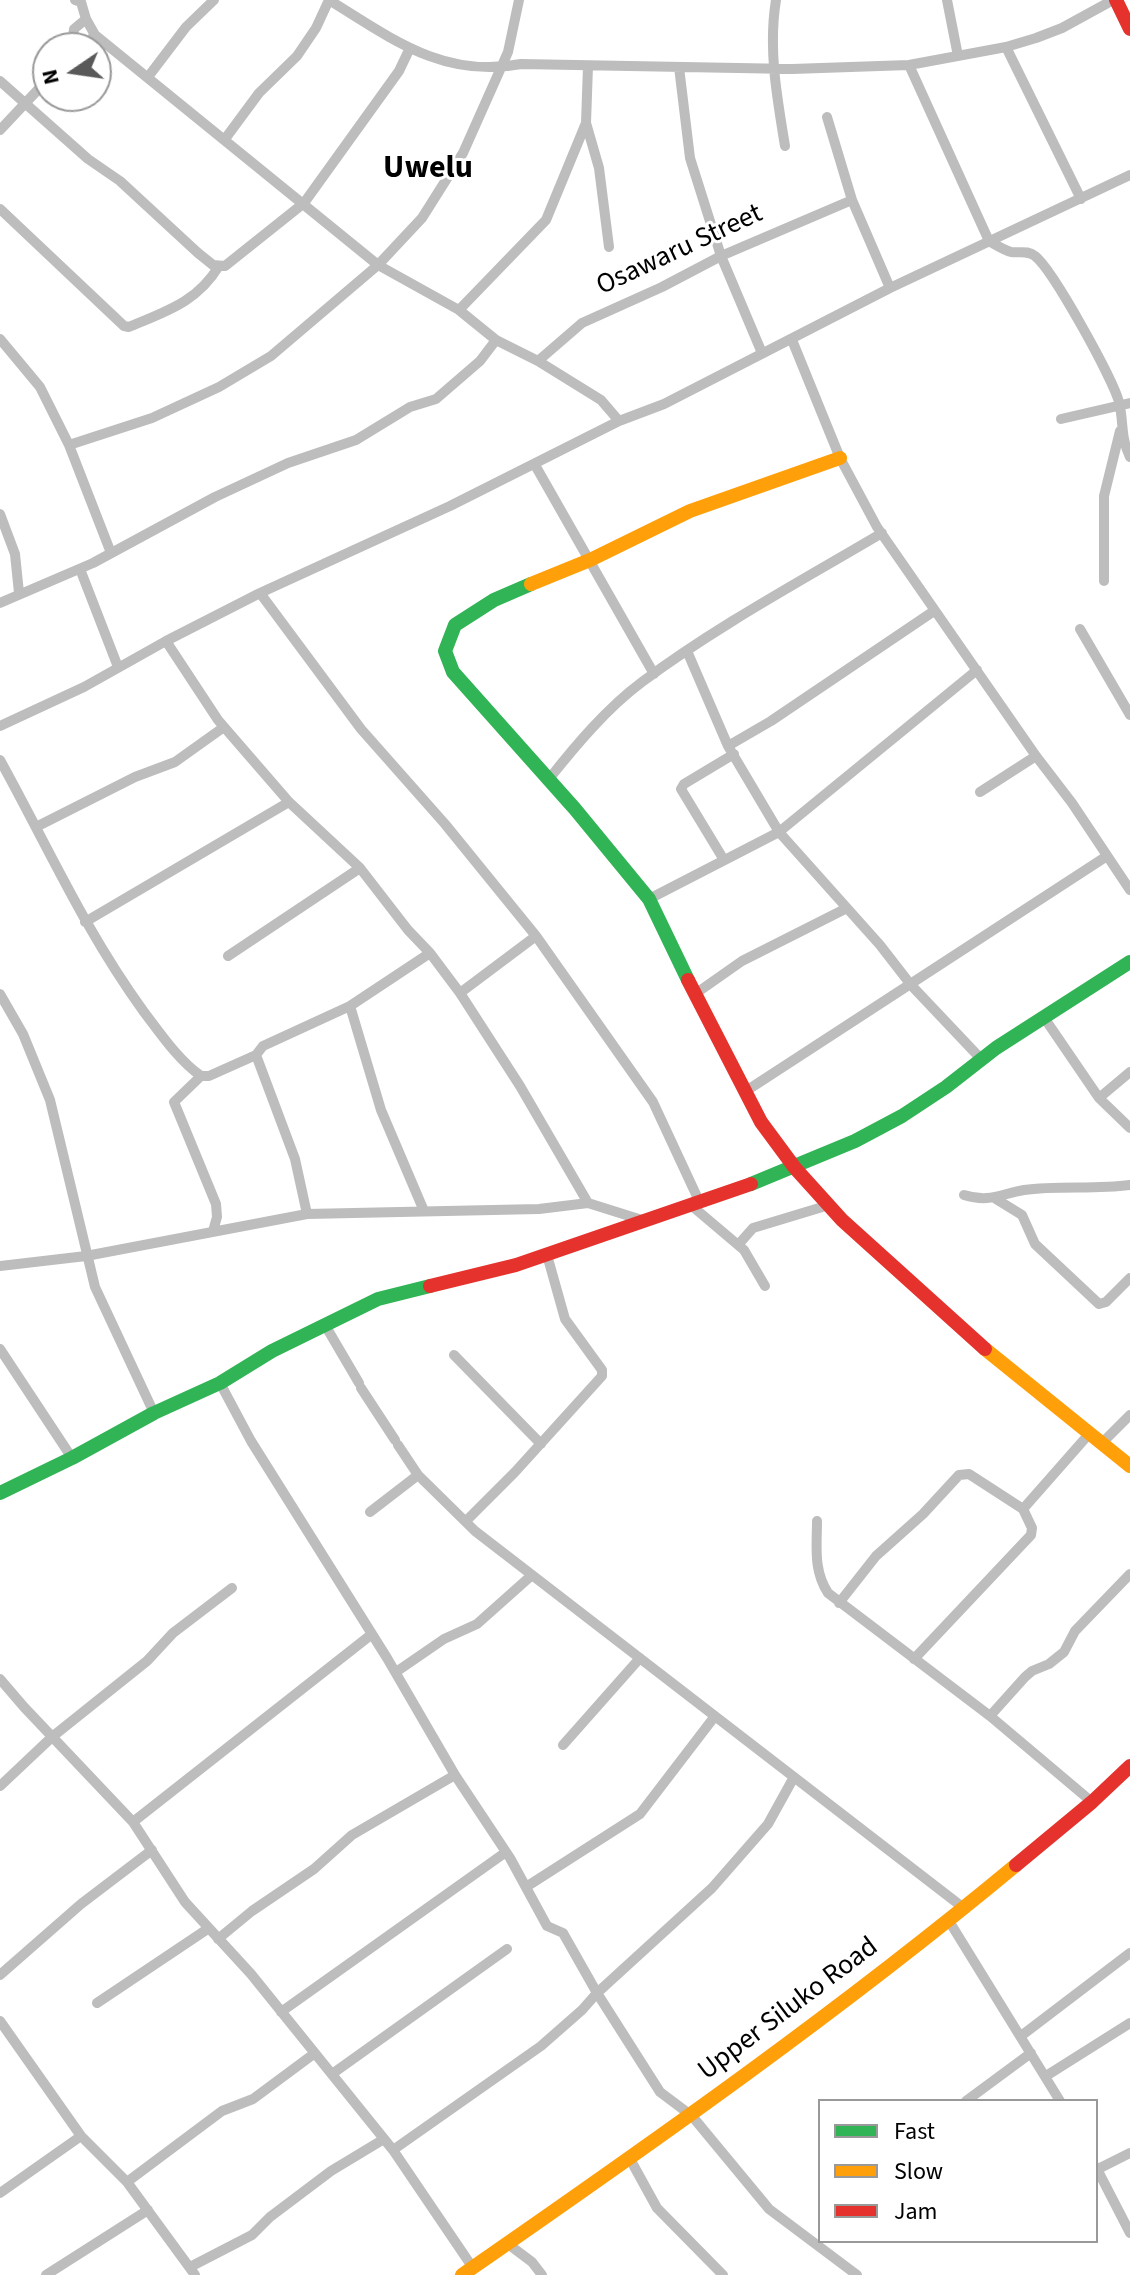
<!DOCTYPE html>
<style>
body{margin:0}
#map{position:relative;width:1130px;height:2275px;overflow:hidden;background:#fff;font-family:"Source Sans 3",sans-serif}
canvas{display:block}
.legend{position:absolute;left:818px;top:2099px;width:280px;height:144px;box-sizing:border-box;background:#fff;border:2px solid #999;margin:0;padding:10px 14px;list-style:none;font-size:24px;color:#000}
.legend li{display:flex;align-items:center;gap:16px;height:40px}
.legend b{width:40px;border:2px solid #999}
.north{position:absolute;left:32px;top:32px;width:80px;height:80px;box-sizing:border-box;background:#fff;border:2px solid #999;border-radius:50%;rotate:257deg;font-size:22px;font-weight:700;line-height:32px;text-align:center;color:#000}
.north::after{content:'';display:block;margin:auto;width:28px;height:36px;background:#595959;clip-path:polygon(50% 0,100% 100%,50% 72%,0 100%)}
</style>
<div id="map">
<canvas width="1130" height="2275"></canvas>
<ul class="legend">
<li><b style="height:10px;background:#30b455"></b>Fast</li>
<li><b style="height:10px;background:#ff9f0a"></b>Slow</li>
<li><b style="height:10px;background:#e5322d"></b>Jam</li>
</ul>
<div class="north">N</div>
</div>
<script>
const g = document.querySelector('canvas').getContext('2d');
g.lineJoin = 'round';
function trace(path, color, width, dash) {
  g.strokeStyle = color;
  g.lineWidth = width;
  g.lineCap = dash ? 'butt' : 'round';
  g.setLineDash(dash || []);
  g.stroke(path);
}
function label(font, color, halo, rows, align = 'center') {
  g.font = font + ' "Source Sans 3",sans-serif';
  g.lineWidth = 6;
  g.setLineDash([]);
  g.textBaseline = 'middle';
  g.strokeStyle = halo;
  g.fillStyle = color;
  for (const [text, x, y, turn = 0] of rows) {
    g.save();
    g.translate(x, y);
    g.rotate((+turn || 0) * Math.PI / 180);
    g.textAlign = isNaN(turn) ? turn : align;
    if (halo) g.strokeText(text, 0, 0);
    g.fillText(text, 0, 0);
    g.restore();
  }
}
const street = new Path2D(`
 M75 0 81 2 86 19 95 35 378 265 459 310 496 340 538 361 601 400 619 421
 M329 0C391 38 443 79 521 64L792 69 909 65 1006 47 1036 38 1062 28 1113 0
 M776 0C768 49 777 97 785 146
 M947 0 958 56
 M1006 47 1081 199
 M72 48 74 29 86 19
 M82 48 95 35
 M909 65 989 241C996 245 1004 250 1011 252 1020 253 1028 250 1035 256 1053 270 1113 379 1119 402 1124 422 1120 436 1130 457
 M679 67 690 158 721 256 762 353
 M148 77 186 27 214 0
 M0 81 88 159 120 181 198 253 213 265 225 266 304 203 399 71 409 50
 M827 117 852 200 890 288
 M586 123 599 168 609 247
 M0 130 48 79
 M225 139 259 93 297 56 316 28 329 0
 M0 209 124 326 129 327C167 311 197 302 219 266
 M459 310 546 220 586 123 588 66
 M0 339 40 387 69 445
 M792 340 840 458 877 527 1036 756 1072 803 1130 890
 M538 361 582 323 662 287 721 256 852 200
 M1061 419 1130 403
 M535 465 654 674
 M0 514 15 554 19 593
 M111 553 69 445 152 418 219 387 271 356 378 265 422 218 463 153 508 52 519 0
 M80 569 118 667
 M1104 581V496L1120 431
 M260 593 361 729 445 824 536 936 653 1102 700 1203
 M0 603 93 563 215 497 288 463 356 440 410 407 436 399 480 361 496 340
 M1080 629 1130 715
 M166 641 218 720 289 802 360 868 408 930 430 953 460 993 520 1086 588 1203
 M687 651 728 746 779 832 880 945 911 985 982 1060
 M0 726 84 687 166 641 260 593 450 506 619 421 664 404 890 288 1130 175
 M728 746 771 721 934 611
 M0 760C48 847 85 931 144 1012 160 1033 179 1061 201 1076H209L256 1055 263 1046 350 1006 430 953
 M549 779C576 745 607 708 642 682 717 626 801 581 882 533
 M980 792 1036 756
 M36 827 135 777 175 762 224 727
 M724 860 681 789 684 784 734 754
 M649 899 779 832 977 670
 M85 922 289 802
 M228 956 360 868
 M460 993 536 936
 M0 994 23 1034 50 1100 95 1287 154 1413
 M695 994 742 961 847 908
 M350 1006 381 1110 424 1211
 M1043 1016 1099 1098 1130 1128
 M256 1055 295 1159 307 1214
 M201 1076 174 1102 216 1204 217 1217 213 1231
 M746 1091 1107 856
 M1099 1098 1130 1072
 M964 1195C990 1203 1000 1194 1024 1190 1059 1185 1095 1190 1130 1185
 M996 1199 1022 1215 1035 1244 1099 1304 1106 1302 1130 1278
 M692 1206 744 1250 765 1286
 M738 1245 753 1228 829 1205
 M0 1266 86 1256 307 1214 539 1209 588 1203 642 1220
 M325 1325 359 1383
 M0 1349 72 1458
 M454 1355 541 1444
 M220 1383 251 1441 387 1658 455 1775 510 1858 547 1926 563 1933 597 1993 660 2092 692 2116 769 2209 857 2275
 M361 1388 395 1440
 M1102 1443 1130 1415
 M398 1445 418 1475 475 1531 965 1909
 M370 1512 418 1475
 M466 1521 515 1472 602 1376V1370L565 1319 547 1255
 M817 1521C817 1546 813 1570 828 1593L990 1716 1092 1802
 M839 1603 876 1556 923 1514 959 1475 969 1474 1023 1509 1089 1434
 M914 1659 1031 1535 1032 1528 1023 1509
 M396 1672 444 1639 477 1624 532 1575
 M0 1679 24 1707 133 1822 185 1902 251 1974 393 2150 473 2268
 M990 1716 1025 1677 1032 1671 1049 1664 1064 1652 1075 1631 1130 1574
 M563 1745 640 1658
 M0 1786 52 1737 147 1661 173 1633 232 1588
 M133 1822 372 1634
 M526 1887 640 1814 715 1716
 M949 1921 1060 2101
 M218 1939 252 1911 314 1869 352 1835 455 1775
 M0 1975 81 1904 152 1850
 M97 2003 209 1928
 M281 2012 506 1852
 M0 2021 81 2136 127 2182 195 2275
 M1021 2036 1130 1953
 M332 2074 507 1949
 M1046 2076 1130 2023
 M966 2101 1031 2053
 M393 2150 541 2046 582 2010 597 1993 712 1888 768 1824 794 1777
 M630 2159 657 2208 723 2275
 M1096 2167 1130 2233
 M1096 2170 1130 2153
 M127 2182 222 2111 253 2099 315 2053
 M0 2193 81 2136
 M508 2244 532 2262 542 2275
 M190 2267 252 2235 270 2217 331 2171 384 2139
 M46 2275 148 2210`);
const fast = new Path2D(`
 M531 584 494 600 455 625 445 651 453 672 575 809 649 899 688 980
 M751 1184 855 1141 902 1116 946 1087 996 1048 1130 962
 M0 1493 72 1458 154 1413 220 1383 272 1351 378 1299 430 1286`);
const slow = new Path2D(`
 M531 584 590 560 690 511 840 458
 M985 1349 1130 1466
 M462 2275C651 2144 839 2012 1016 1865`);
const jam = new Path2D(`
 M1116 0 1130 29
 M688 980 761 1122 795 1168 842 1220 985 1349
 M430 1286 516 1265 751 1184
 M1016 1865 1092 1802 1130 1766`);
const streetNames = [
 ["Osawaru Street",680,251,-25],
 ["Upper Siluko Road",789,2010,-37]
];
const quarterNames = [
 ["Uwelu",428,170]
];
trace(street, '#bdbdbd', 10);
trace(fast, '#30b455', 14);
trace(slow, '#ff9f0a', 14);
trace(jam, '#e5322d', 14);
label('28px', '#000', '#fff', streetNames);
label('bold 32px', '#000', '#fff', quarterNames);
</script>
